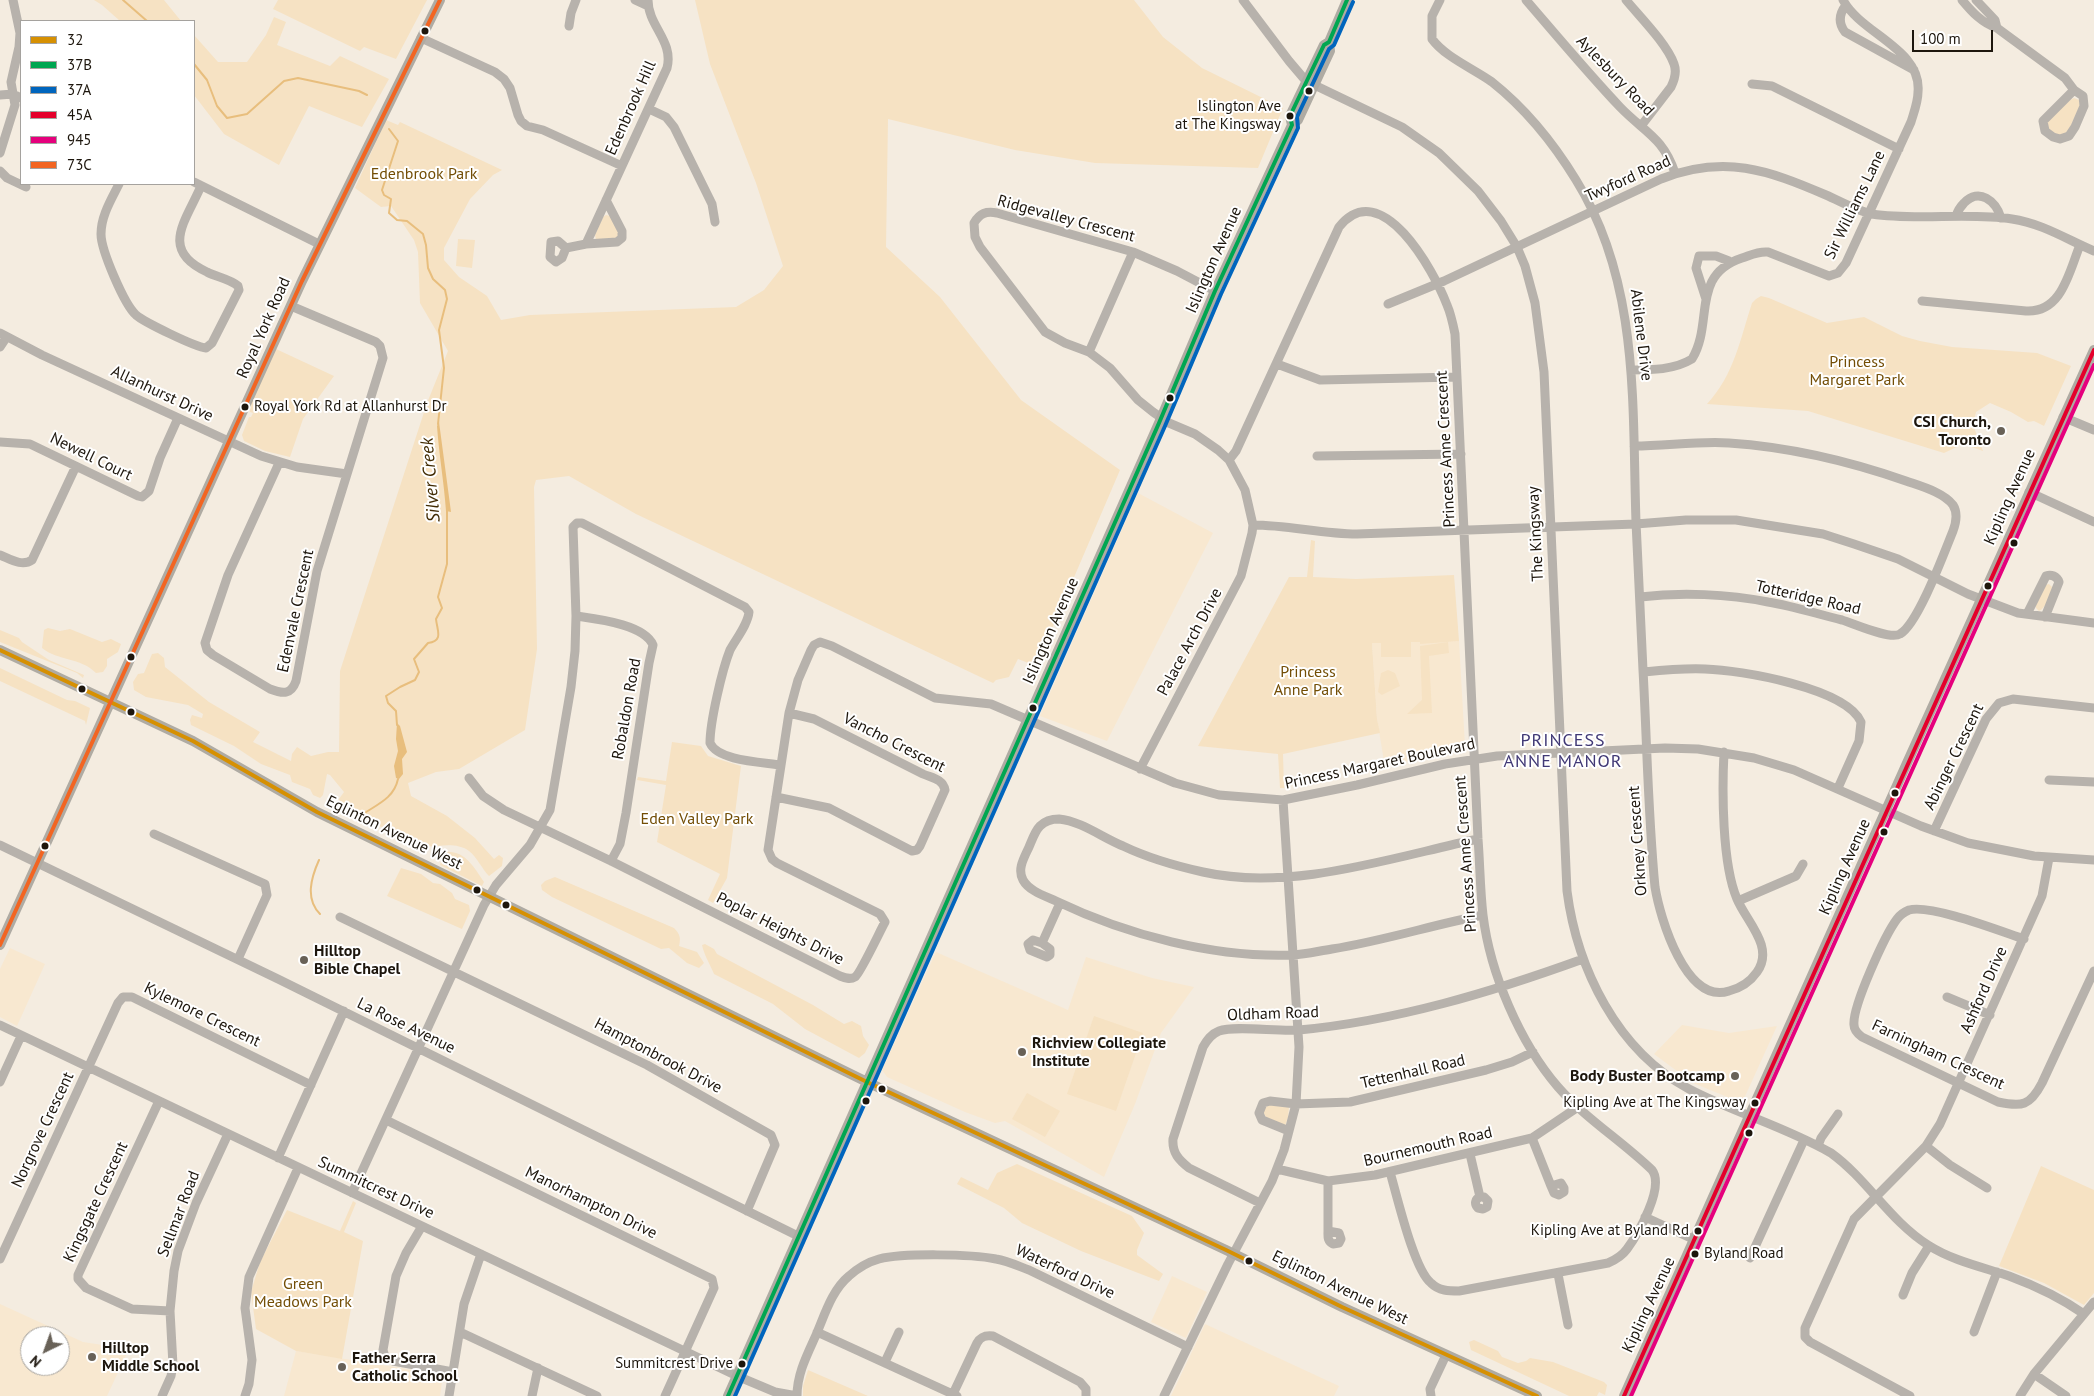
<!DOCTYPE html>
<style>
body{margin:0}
#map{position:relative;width:2094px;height:1396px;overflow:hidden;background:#f4ece0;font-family:"PT Sans",sans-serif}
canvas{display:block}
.legend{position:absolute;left:20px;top:20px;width:175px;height:165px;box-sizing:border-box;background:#fff;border:1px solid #a5a29e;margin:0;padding:6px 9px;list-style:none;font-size:15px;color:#1d160d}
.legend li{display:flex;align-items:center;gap:10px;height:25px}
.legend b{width:25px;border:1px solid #a5a29e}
.north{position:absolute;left:20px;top:1326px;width:50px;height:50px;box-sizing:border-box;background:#fff;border:1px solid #a5a29e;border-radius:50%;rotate:222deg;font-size:14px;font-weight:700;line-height:20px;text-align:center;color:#1d160d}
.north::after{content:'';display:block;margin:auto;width:18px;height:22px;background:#686157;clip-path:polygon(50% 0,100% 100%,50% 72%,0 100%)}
.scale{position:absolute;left:1912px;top:30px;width:81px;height:22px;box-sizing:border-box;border:2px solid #1d160d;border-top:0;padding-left:6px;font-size:15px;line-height:18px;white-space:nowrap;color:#1d160d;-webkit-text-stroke:4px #fff;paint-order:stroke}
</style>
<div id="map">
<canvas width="2094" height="1396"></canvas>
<ul class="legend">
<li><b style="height:6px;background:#d69002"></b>32</li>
<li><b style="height:6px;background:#00a651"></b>37B</li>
<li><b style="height:6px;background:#0065bd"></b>37A</li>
<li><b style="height:6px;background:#e4002b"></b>45A</li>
<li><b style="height:6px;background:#e5007d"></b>945</li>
<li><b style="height:6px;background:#f26522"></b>73C</li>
</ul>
<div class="north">N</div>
<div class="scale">100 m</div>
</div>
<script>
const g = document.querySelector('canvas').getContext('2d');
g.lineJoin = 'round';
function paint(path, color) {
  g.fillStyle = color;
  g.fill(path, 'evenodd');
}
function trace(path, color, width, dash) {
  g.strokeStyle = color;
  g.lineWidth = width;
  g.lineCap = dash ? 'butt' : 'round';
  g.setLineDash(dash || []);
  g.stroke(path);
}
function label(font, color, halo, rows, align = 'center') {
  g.font = font + ' "PT Sans",sans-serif';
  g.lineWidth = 4;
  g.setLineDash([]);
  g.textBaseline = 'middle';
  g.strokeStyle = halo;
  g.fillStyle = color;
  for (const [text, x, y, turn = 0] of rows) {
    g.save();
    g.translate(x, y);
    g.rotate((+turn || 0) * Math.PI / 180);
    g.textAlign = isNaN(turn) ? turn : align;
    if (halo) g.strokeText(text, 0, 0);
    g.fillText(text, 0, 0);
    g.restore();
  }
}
const built = new Path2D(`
 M1138 493 1213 533 1107 741 1040 716Z
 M1459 641 1465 746 1385 767 1377 719 1372 643Z
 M10 948 45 964 17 1026 0 1017V969Z
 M936 952 1068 1010 1086 957 1152 978 1194 987 1161 1033 1135 1104 1104 1177 1005 1121 995 1123 965 1112 887 1077 882 1070Z
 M1682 1025 1729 1033 1777 1026 1742 1103 1693 1083 1654 1054Z
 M1172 1276 1207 1292 1186 1338 1151 1322Z
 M0 1304 83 1342 129 1349 107 1396H0ZM30 1336H60V1366H30Z
 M1205 1324 1339 1386 1334 1396H1171Z
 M296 1351 443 1375 440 1396H284Z`);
const green = new Path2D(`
 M94 0H164L181 21H120L102 5Z
 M278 0H427L396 59 364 47 360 51 273 9Z
 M695 0H1134L1163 37 1202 68 1283 108 1258 168 1095 163 1015 150 888 119 886 247 940 297 1021 400 1120 470 1036 666 1018 659 1009 677 996 680 993 683 636 514 569 476 536 480 534 487 537 649 525 730 459 769 436 772 408 783 411 796 447 816 475 838 494 859 499 855 503 858 502 866 489 876C482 869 477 857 469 851 453 840 435 849 418 846L366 819 353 808 346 809 340 807 339 799 344 792 330 775 327 774 323 795 320 798 313 795 310 789 292 782 290 775 261 764 234 746 191 725 190 720 192 715 202 718 203 714 188 705 146 697 134 690 133 682 138 674 144 673 152 654 158 653 164 658 165 667 209 702 260 732 253 742 291 761 292 754 297 747 311 756 328 752H339L340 671 427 403 448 351 420 303 418 252 414 240 391 206 381 207 355 188 386 120 398 125 400 122 502 170 493 175 470 199 444 248V260L459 277 487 296 501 320 530 315 736 307 764 290 783 266 756 183 710 64Z
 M274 17 286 22 277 45 330 66 340 56 389 79 362 127 309 106 279 165 224 134 194 95V35L218 62H247L266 35Z
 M2074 98 2079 100 2080 105 2068 132 2060 136 2049 130 2047 123 2049 119 2070 100Z
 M606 215 610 216 619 232 618 238 596 240 595 235 603 217Z
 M458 239 475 240 472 268 456 266Z
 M1761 296 1769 298 1827 323 1864 317 1902 336 1920 341 1952 347 2037 353 2071 366 2044 426 2034 421 2028 422 2011 412 1990 403 1976 412 1973 425 1983 451 1963 444 1944 453 1808 411 1707 404C1734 375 1740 340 1752 303L1756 299Z
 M276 349 334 376 303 419 290 457 265 451 244 441 242 435 249 417H251L253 413 250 412C249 400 270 363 276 349Z
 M1311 540 1315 541 1313 577 1356 579 1454 575 1459 641 1420 644V642H1411V657H1381V643H1372L1377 719 1380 733 1283 754 1284 788H1280L1278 754 1198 746 1289 577H1307Z
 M2049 584 2052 587C2051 594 2046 608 2039 611L2036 608V605L2045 585Z
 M48 628 60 631 70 629 102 642 111 639 121 644 118 652 107 659V666L103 672 96 673C80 657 58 661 42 648L44 630Z
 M0 630 19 638 22 642 49 660 84 675 83 678 77 673 0 642Z
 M1448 642 1449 653 1429 656 1432 713 1407 714 1422 700 1420 646Z
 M0 668 67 700 75 701 90 708 86 725 85 721 0 681Z
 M1388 670 1395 673 1400 686 1382 695 1378 692 1381 673Z
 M672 742 701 746 708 756 741 766 727 878 713 903 708 900 720 874 657 842 666 785 637 780 638 777 666 781Z
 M444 852C465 850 473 866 484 882L482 886 440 865Z
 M401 868 421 874 433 883 440 884 452 893 455 899 469 905 470 911 462 929 387 896Z
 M555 877 674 928C680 934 681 938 679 946L697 952 704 963 699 968 687 963 669 948 661 949 552 897 542 890 541 885 545 881Z
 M705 944 714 949 717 954 813 1005 844 1024 852 1021 861 1026 863 1036 869 1045 865 1053 859 1058 805 1029 773 1004 714 974C710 964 704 955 702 945Z
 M1094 1016 1143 1033 1116 1111 1067 1094Z
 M1027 1093 1060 1111 1045 1137 1012 1119Z
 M1270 1104 1289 1107 1288 1118 1285 1126 1268 1121 1262 1110Z
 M1017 1164 1132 1216 1144 1233 1137 1250V1255L1163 1274 1159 1281 1081 1251 1022 1223 1004 1208 957 1184 961 1177 988 1190 997 1173Z
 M2041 1166 2094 1190V1293L2084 1305 2044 1283 1999 1266Z
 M353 1201 356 1203 344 1232 363 1241 342 1359 296 1351 256 1329 251 1292 260 1262 287 1210 340 1231Z
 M1474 1340 1498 1351 1502 1357 1518 1363 1526 1361 1530 1358 1553 1362 1604 1382 1607 1385 1605 1395 1599 1392 1597 1396H1569L1471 1350 1469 1342Z
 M808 1370 868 1396H803V1386Z`);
const water = new Path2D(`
 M439 422 451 512 446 511C444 482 439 455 437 426Z
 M397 723 400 726 407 752 402 759 403 774 399 779 396 778 394 766 398 751 396 739Z`);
const stream = new Path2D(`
 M123 0 147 21
 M194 64 207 80 217 106 227 118 247 114 284 81 298 78 359 91 367 95
 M389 129 398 141 382 190 384 195 391 199 389 213 397 220 407 221 423 234 426 245 428 268 433 279 445 290 447 299 439 330 444 368 438 424
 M397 725 396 711 388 703 386 696 400 687 415 680 419 672 414 659 428 643C444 641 437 630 436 619L442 608 438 597 447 564V511
 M363 814C378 804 394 798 398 779
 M319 860C311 878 305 899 320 914`);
const minor = new Path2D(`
 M635 0 648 6
 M1243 0 1289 61 1306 81 1402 127 1439 153 1478 191 1501 221 1517 247 1525 266 1535 303 1544 372 1567 891C1577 968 1617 1051 1689 1089 1735 1113 1786 1127 1831 1153 1867 1179 1890 1221 1928 1245 1953 1261 1982 1267 2009 1276 2036 1286 2061 1298 2084 1314
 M1440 0 1432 16V39C1445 57 1474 69 1492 82 1526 109 1554 144 1576 180 1640 283 1632 405 1636 522 1638 571 1641 620 1643 670 1647 742 1648 815 1655 887 1660 918 1686 1005 1729 991 1741 988 1750 982 1757 972 1775 947 1746 921 1737 899 1722 864 1722 791 1724 752
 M1526 0C1557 36 1587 72 1620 107 1644 132 1663 137 1675 173
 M1626 0C1640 17 1667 44 1674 64 1677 72 1674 81 1671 87L1641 126
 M1962 0C1972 12 1982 23 1997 28L2065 78 2074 90 2083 96 2084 106 2075 127 2069 136 2060 139 2053 137 2045 131 2043 121 2074 90
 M1976 0 1995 20 1997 28
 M1846 5C1839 14 1838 23 1845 32L1914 70
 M569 26 571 13 576 0
 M421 38 495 72 504 79 510 88 518 115 521 121 527 126 543 130 622 166
 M1752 84 1772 86 1899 149
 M0 95 13 94 21 98
 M649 109 666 117 674 127 712 204 715 222
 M0 153 15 105 11 82 19 47 20 33 13 0
 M0 171 7 178 26 187
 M194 182 319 244
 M119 184C111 200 101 216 101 234 101 250 124 304 136 315 144 322 195 347 206 348L212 343 239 290 238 286C230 279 216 277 207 272 159 250 186 221 201 186
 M1956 216C1958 210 1960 207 1964 203 1979 187 1996 201 2001 218
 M558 241 566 248 562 258 556 262 550 257 551 242Z
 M586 244 667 68C674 41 648 26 648 0
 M566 248 586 244 617 242 622 238V231L606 200
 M1706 299 1696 268 1699 256H1716L1729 261
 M1922 301 2026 311C2062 313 2069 272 2080 245
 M1388 304 1444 281 1661 179C1724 154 1768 170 1826 195 1840 201 1857 211 1872 214 1918 221 1966 212 2012 219 2041 223 2068 240 2094 251
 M0 333 42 355 261 456 297 467 347 474
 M0 347 6 338
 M1089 352 1133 252
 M1277 364 1320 380 1457 377
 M1631 370C1652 370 1674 370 1692 359 1714 323 1690 275 1742 258 1751 255 1758 251 1768 252L1829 276 1838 273 1846 263 1911 122C1914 112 1918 102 1918 92 1922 49 1861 34 1843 0
 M2063 417 2094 430
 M0 442 30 444 138 496 142 497 149 491 160 458 178 418
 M1634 446C1666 446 1697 441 1729 443 1789 447 1849 461 1906 481 1920 486 1943 492 1953 505 1958 513 1956 523 1953 531 1944 553 1918 624 1900 634 1890 640 1855 624 1842 620 1817 614 1793 606 1768 602 1728 594 1681 592 1640 597
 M1317 456 1461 454
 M1229 460 1236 451 1339 227C1381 174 1434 271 1447 305 1451 314 1453 324 1455 334L1478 839C1480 864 1480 889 1483 915 1490 973 1520 1043 1558 1087 1586 1119 1622 1141 1652 1170 1665 1187 1638 1234 1627 1249 1622 1256 1615 1260 1608 1263L1459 1291C1449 1291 1439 1291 1431 1283 1414 1270 1397 1196 1390 1172
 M279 463 228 575 205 643 207 650 213 655 270 689C283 694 291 695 296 681L317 571 383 358 380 346 376 342 291 306
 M2029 492 2094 522
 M1253 525C1288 525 1322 534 1357 534L1636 524 1686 520H1736L1823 534 1854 544 1898 559 1968 594 2018 613 2094 623
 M0 555C10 559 22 567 32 560L76 466
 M2027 614 2046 576C2051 574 2057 576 2059 582L2045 617
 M576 616C596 619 644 624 653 645L649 663 626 813 620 844 611 861
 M1644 672C1664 670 1684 668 1705 669 1741 670 1846 688 1861 722L1859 741 1838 788
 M1140 769 1241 576 1252 533 1253 525 1245 490 1229 460 1218 450 1195 434 1169 423 1153 412 1138 400 1110 368 1089 352 1065 343 1045 332 980 247 975 237 974 223C980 213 986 211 997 213L1133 252 1177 271 1215 291
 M469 778 483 796 504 810 611 861 840 976C845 978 850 980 855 977 860 974 880 931 885 922L880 914 777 863 772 859 768 850 789 713 798 680 811 650 814 645 820 642 832 646 935 698 991 704 1175 783 1219 795 1283 800 1357 785 1445 764 1497 756 1665 748 1698 749 1754 758 1794 770 1921 826 1968 843 2034 856 2094 860
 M2049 780 2094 782
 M776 797 829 808 912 851 917 850 920 846 945 790C943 779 932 778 923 774L814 719 789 713
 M1934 831 1986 719 1999 703 2013 699 2094 708
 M154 834 265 884 267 895 238 959
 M1478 839C1393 857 1291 892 1203 872 1176 866 1148 858 1123 846 1103 838 1081 821 1059 819 1052 819 1045 821 1040 826 1035 831 1032 840 1029 847 1024 858 1017 869 1023 880 1029 891 1045 896 1056 901 1127 935 1214 958 1293 955 1306 954 1319 951 1332 949 1383 941 1432 925 1483 915
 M0 845 278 979 798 1236
 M1738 901 1796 876 1803 864
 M340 917 647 1065 771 1135 775 1145 747 1211
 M2024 939C2000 931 1931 904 1909 910 1904 912 1900 915 1897 919 1885 935 1852 1007 1854 1025 1854 1030 1858 1034 1862 1037L1998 1102C2022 1107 2030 1106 2042 1083L2094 971
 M1042 943 1050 949V955L1047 957 1030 950 1028 944 1033 940 1042 943 1060 903
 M1947 997 1990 1015
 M0 1025 737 1376 775 1392 797 1396
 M0 1082 21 1036
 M159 1101 78 1275V1279L86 1288 132 1309 170 1311
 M386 1120 712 1279 714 1288 665 1396
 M1289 1131 1262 1120 1259 1113 1263 1103 1270 1101 1296 1104 1350 1102 1486 1070 1512 1062 1533 1052
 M1532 1138 1551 1186 1554 1193 1559 1195 1564 1192V1188L1561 1183 1551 1186
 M1818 1146 1821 1138 1838 1114
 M1926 1146 1950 1165 1987 1188
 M1470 1154 1480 1197C1475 1199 1474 1204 1478 1208L1483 1209 1487 1207 1488 1201 1484 1197H1480
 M278 1158 344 1011
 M1277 1169 1328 1181 1375 1175 1532 1138 1578 1107
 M352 1193 484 905 496 885 530 845 550 810 571 687 575 651 576 616 573 527 577 523H582L745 607 749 612C748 624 736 639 730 650 722 670 710 722 710 743 718 761 762 762 781 765
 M1260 1203 1189 1168C1179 1160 1172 1153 1173 1139L1203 1047C1207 1040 1211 1034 1219 1031 1235 1025 1279 1032 1299 1030 1396 1021 1492 992 1583 959
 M1645 1217 1695 1240
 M422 1226 406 1253 396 1276 383 1350 385 1357 393 1361 453 1372
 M1328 1231 1339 1233 1341 1239 1339 1243 1333 1244C1327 1241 1328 1236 1328 1231V1181
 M1750 1258 1804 1140
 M0 1259 118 1003 123 997H132L311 1085
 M1558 1274 1568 1325
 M1903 1295 1912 1273 1929 1246
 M460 1332 597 1396
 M817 1332 957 1396
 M1974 1332 1997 1272
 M885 1362 899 1332
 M2034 1374 2066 1396
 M953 1394 977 1343C981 1336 986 1335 993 1336L1080 1382 1086 1389V1396
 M162 1396 171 1376 173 1365 170 1311 174 1271 178 1251 196 1203 228 1134
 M245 1396 249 1384 252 1360 245 1308 249 1277 298 1168
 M449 1396 464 1304 481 1254
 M532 1396 538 1368
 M797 1396C797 1374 807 1355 816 1335 825 1314 832 1290 849 1276 858 1268 868 1262 879 1259 903 1253 971 1254 996 1259 1008 1261 1018 1266 1029 1270L1188 1347
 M1164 1396 1228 1264 1272 1181 1284 1150 1296 1104 1299 1047 1283 800
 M1431 1396 1430 1389 1446 1355
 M1910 1396 1810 1342 1805 1337V1328L1854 1219 1926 1146 1940 1124 2042 896 2049 858
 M2020 1396 2034 1374 2094 1302`);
const major = new Path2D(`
 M1292 125 1290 116 1324 45 1329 42 1347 0
 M0 650 193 741 317 812 867 1082 1226 1250 1342 1307 1537 1396
 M0 945 302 281 440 0
 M728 1396 1159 423 1215 291 1292 125 1298 120 1330 51 1329 42
 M1624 1396 1907 763 2094 350`);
const bus1 = new Path2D(`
 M0 650 193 741 317 812 867 1082 1226 1250 1342 1307 1537 1396`);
const bus2 = new Path2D(`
 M728 1396 1159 423 1215 291 1292 125 1290 116 1324 45 1329 42 1347 0`);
const bus3 = new Path2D(`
 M735 1396 1165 426 1221 294 1298 128 1297 117 1329 49 1334 45 1353 2`);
const bus4 = new Path2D(`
 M1624 1396 2094 350`);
const bus5 = new Path2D(`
 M1631 1396 2094 365`);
const bus6 = new Path2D(`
 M0 945 302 281 440 0`);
const markers = [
 [425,31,4.5,"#1d160d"],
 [1309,91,4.5,"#1d160d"],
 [1290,116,4.5,"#1d160d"],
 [1170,398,4.5,"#1d160d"],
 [245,407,4.5,"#1d160d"],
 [2001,431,5,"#686157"],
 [2014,543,4.5,"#1d160d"],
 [1988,586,4.5,"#1d160d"],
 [131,657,4.5,"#1d160d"],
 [82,689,4.5,"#1d160d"],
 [1033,708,4.5,"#1d160d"],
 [131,712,4.5,"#1d160d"],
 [1895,793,4.5,"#1d160d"],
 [1884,832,4.5,"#1d160d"],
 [45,846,4.5,"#1d160d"],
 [477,890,4.5,"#1d160d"],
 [506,905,4.5,"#1d160d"],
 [304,960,5,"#686157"],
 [1022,1052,5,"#686157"],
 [1735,1076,5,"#686157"],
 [882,1089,4.5,"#1d160d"],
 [866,1101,4.5,"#1d160d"],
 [1755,1103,4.5,"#1d160d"],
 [1749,1133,4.5,"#1d160d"],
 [1698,1231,4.5,"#1d160d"],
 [1695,1254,4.5,"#1d160d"],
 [1249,1261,4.5,"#1d160d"],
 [92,1357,5,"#686157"],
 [742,1364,4.5,"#1d160d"],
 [342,1367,5,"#686157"]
];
const busNames = [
 ["Islington Ave",1281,107],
 ["at The Kingsway",1281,125],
 ["Royal York Rd at Allanhurst Dr",254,407,"left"],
 ["Kipling Ave at The Kingsway",1746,1103],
 ["Kipling Ave at Byland Rd",1689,1231],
 ["Byland Road",1704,1254,"left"],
 ["Summitcrest Drive",733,1364]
];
const streetNames = [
 ["Aylesbury Road",1615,76,46],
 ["Edenbrook Hill",631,108,-66],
 ["Twyford Road",1628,179,-24],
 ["Sir Williams Lane",1855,205,-64],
 ["Ridgevalley Crescent",1066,219,15],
 ["Islington Avenue",1214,260,-66],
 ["Royal York Road",264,328,-66],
 ["Abilene Drive",1641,335,83],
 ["Allanhurst Drive",162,394,25],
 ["Princess Anne Crescent",1446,449,-93],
 ["Newell Court",91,457,26],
 ["Kipling Avenue",2010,497,-66],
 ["The Kingsway",1536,534,-93],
 ["Totteridge Road",1808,598,13],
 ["Edenvale Crescent",296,611,-78],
 ["Islington Avenue",1051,631,-66],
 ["Palace Arch Drive",1190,642,-62],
 ["Robaldon Road",627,709,-80],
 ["Vancho Crescent",894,743,27],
 ["Abinger Crescent",1954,757,-64],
 ["Princess Margaret Boulevard",1380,764,-12],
 ["Eglinton Avenue West",394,833,26],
 ["Orkney Crescent",1638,841,-94],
 ["Princess Anne Crescent",1466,854,-94],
 ["Kipling Avenue",1845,867,-66],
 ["Poplar Heights Drive",780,929,27],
 ["Ashford Drive",1984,990,-66],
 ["Oldham Road",1273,1014,-2],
 ["Kylemore Crescent",202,1015,26],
 ["La Rose Avenue",406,1026,26],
 ["Farningham Crescent",1938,1055,25],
 ["Hamptonbrook Drive",658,1056,28],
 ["Tettenhall Road",1413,1072,-13],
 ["Norgrove Crescent",43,1130,-65],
 ["Bournemouth Road",1428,1147,-13],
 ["Summitcrest Drive",376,1188,25],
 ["Kingsgate Crescent",96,1202,-65],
 ["Manorhampton Drive",591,1203,26],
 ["Sellmar Road",179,1214,-69],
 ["Waterford Drive",1065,1272,25],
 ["Eglinton Avenue West",1340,1288,26],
 ["Kipling Avenue",1649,1305,-65]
];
const parkNames = [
 ["Edenbrook Park",424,174],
 ["Princess",1857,362],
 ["Margaret Park",1857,380],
 ["Princess",1308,672],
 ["Anne Park",1308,690],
 ["Eden Valley Park",697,819],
 ["Green",303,1284],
 ["Meadows Park",303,1302]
];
const poiNames = [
 ["CSI Church,",1991,422,"right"],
 ["Toronto",1991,440,"right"],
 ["Hilltop",314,951],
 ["Bible Chapel",314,969],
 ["Richview Collegiate",1032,1043],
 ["Institute",1032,1061],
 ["Body Buster Bootcamp",1725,1076,"right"],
 ["Hilltop",102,1348],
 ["Middle School",102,1366],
 ["Father Serra",352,1358],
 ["Catholic School",352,1376]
];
const waterNames = [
 ["Silver Creek",431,480,-95]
];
const neighbourhoodNames = [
 ["PRINCESS",1563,741],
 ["ANNE MANOR",1563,762]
];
paint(built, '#f8e8d0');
paint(green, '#f6e2c3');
paint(water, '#e8be7d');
trace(stream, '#e8be7d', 2);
trace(minor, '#b7b2ac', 9);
trace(major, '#afaba3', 10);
trace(bus1, '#d69002', 4);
trace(bus2, '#00a651', 4);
trace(bus3, '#0065bd', 4);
trace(bus4, '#e4002b', 4);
trace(bus5, '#e5007d', 4);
trace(bus6, '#f26522', 4);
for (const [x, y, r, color] of markers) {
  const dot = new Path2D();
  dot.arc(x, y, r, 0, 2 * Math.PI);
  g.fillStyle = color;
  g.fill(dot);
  trace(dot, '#fff', 2);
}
label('15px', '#1d160d', '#fff', busNames, 'right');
label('16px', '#1d160d', '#fff', streetNames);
label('16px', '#734e06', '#fff', parkNames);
label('bold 16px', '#1d160d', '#fff', poiNames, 'left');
label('italic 18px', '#422c04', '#fff', waterNames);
g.letterSpacing = '1px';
label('18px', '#403875', '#fff', neighbourhoodNames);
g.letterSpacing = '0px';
</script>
